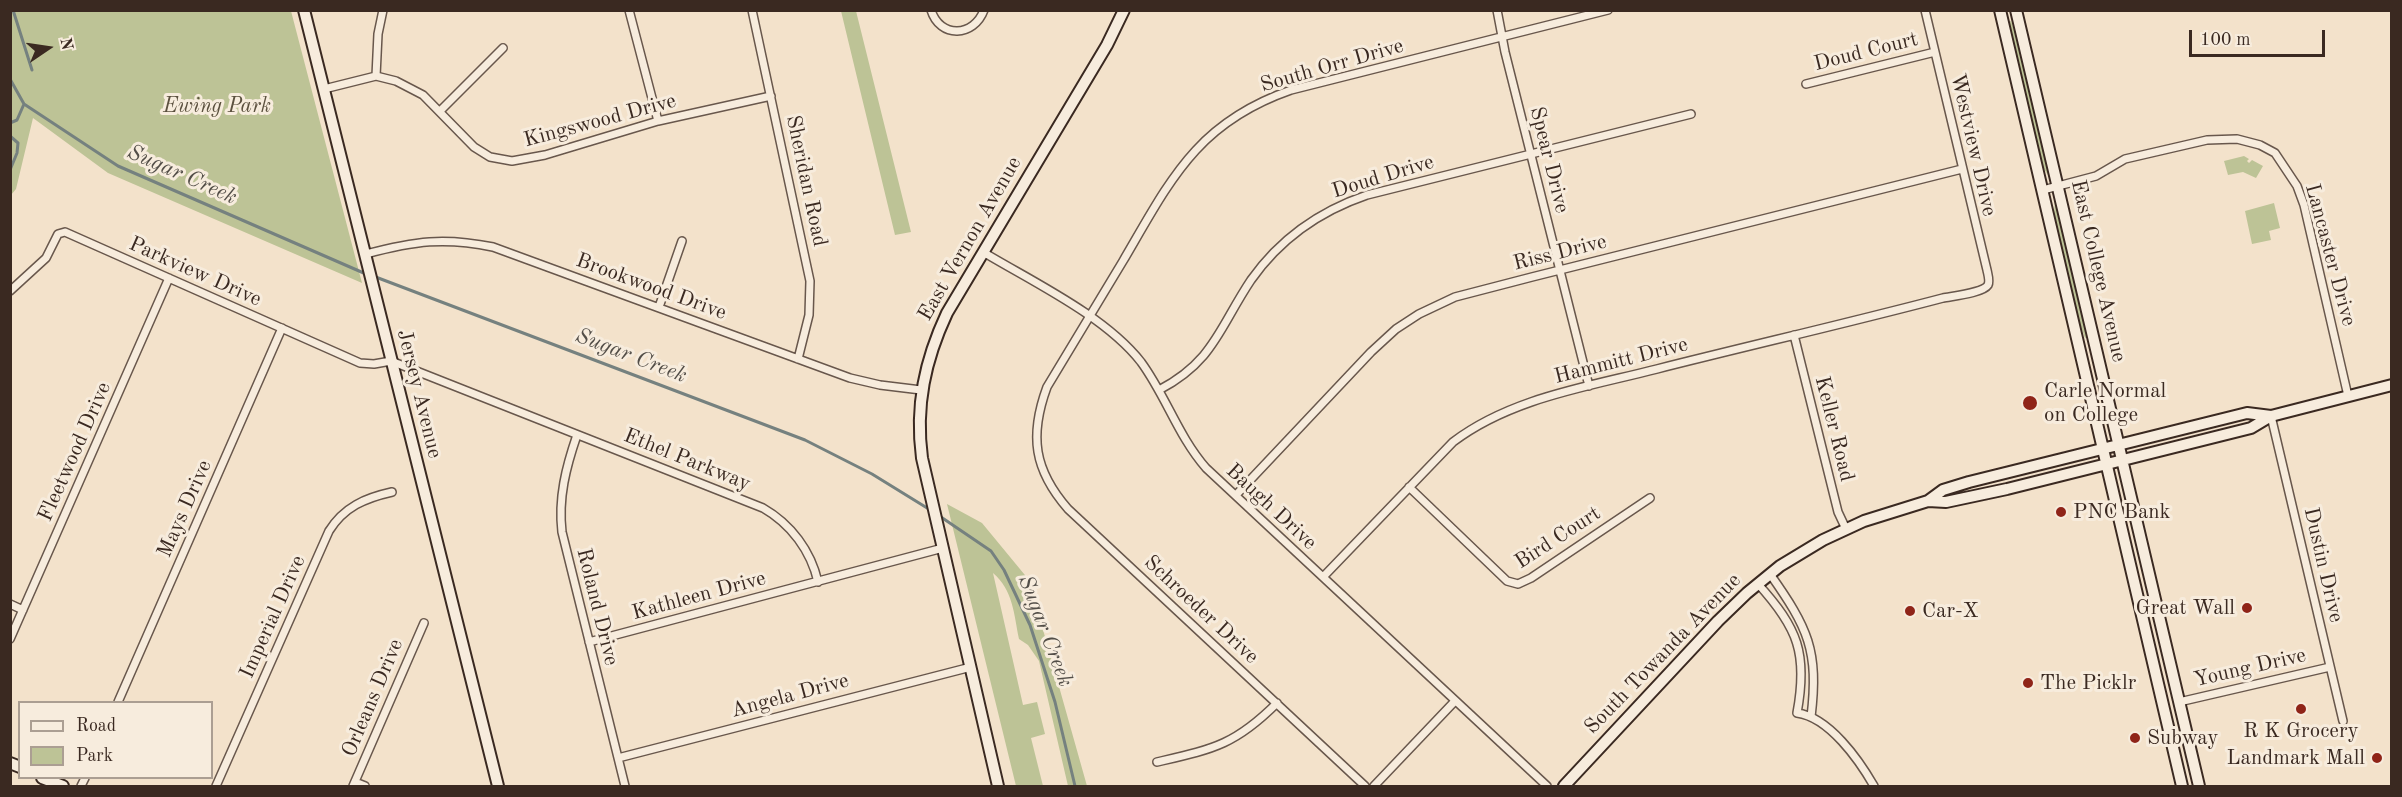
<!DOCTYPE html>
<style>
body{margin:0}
#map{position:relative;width:2402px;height:797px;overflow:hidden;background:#f3e2cb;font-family:"Old Standard TT",serif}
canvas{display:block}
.frame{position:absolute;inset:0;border:12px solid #3a2921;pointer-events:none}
.legend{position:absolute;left:18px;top:701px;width:195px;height:78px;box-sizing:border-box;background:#f7ecdd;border:2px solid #ab9e92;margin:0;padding:8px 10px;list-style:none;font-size:18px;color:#3a2921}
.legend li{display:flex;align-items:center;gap:12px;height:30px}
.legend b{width:30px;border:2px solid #ab9e92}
.north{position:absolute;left:18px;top:18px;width:60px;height:60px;-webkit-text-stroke:4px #f7ecdd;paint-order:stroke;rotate:77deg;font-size:16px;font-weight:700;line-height:24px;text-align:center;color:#3a2921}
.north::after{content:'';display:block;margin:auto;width:21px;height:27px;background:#3a2921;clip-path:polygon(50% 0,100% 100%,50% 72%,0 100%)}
.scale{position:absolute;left:2189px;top:30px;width:136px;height:27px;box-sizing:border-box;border:3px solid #3a2921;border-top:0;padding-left:8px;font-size:18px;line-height:21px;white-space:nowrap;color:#3a2921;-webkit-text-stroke:4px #f7ecdd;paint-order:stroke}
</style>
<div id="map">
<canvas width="2402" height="797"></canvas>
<div class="frame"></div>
<ul class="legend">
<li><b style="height:8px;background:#f7ecdd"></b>Road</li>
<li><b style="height:16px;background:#bdc396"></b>Park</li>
</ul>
<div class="north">N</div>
<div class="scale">100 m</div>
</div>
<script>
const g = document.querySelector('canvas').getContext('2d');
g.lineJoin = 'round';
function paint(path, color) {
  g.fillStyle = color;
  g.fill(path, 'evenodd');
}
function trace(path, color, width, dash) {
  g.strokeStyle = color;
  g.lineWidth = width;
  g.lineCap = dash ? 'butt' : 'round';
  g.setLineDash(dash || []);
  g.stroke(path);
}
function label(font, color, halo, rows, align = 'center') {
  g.font = font + ' "Old Standard TT",serif';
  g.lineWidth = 6;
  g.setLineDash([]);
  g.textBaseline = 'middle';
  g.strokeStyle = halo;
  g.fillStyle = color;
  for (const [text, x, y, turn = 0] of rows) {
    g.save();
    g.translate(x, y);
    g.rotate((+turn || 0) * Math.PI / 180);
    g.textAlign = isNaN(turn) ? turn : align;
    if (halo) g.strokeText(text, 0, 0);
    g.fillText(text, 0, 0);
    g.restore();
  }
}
const green = new Path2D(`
 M11 10 291 11 362 283 108 173 33 118 16 189 11 195Z
 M841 11H856L911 232 895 235Z
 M2011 21 2018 41 2050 178 2042 166 2008 22Z
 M2244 156 2249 159 2247 161 2249 163 2252 160 2263 166 2256 178 2243 172 2228 175 2224 161Z
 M2055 198 2088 337 2085 338 2078 318 2054 215Z
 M2274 203 2280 228 2269 231 2271 240 2252 244 2245 211Z
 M947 504 982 523 1029 580 1087 786H1068L1039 661 1028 645 1019 639C1014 614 1013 590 993 573L1023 705 1037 702 1045 734 1031 738 1043 786H1016Z`);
const stream = new Path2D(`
 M13 10 32 70
 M10 79 24 104 118 166 366 274
 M10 123 17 120 24 104
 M10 136 18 143 17 153 10 170
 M373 276 805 440 872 474 932 511
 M938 515 991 551 1004 570 1030 625 1055 702 1075 786`);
const street = new Path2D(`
 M629 10 658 121
 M752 10 810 281 809 315 798 359
 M931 10C940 39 974 37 984 10
 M1497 10 1505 52 1589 386
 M376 76 378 34 383 10
 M1806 84 1935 52
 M324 89 376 76 396 81 423 95 474 147 490 157 512 161 545 155 658 121 771 96
 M440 111 503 48
 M2043 190 2096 176 2125 159 2207 140 2237 139 2260 145 2275 153 2297 186 2304 205 2348 396
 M983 252C1033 282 1105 316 1141 362 1166 396 1178 436 1206 468L1547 786
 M366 254C415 241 444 237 493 247L850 378 880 385 921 390
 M10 291 46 258 58 234 65 232 360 363 374 364 391 361 763 508C791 524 811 551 818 582
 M659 307 682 241
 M1794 335 1838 512 1846 529
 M1159 390C1214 361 1219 328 1251 280 1280 239 1320 211 1367 195L1691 114
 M2271 416 2343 721
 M577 435C566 467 558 498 562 532L625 786
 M1409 487 1507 581 1518 584 1531 578 1650 498
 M1236 495 1371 352 1396 329 1419 314 1455 297 1532 277 1962 169
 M1770 574C1808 628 1819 650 1811 717
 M1323 577 1453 442C1511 398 1587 387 1657 369 1752 345 1848 323 1943 298 1953 296 1983 293 1988 285 1990 281 1988 275 1987 270L1925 10
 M1758 584C1798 628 1808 654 1797 713 1829 717 1859 760 1874 786
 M10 604 23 610
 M10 639 169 278
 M589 642 943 548
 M118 702 282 328
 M2179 702 2330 667
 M618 758 971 667
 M1157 762C1213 749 1235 745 1277 703
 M355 782 365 786
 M81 786 85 778
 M216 786 329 531C344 507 365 498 392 492
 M353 786 424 623
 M1365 786 1068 509C1034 470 1029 436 1047 387 1072 345 1098 303 1123 261 1170 181 1196 123 1291 90L1608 10
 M1374 786 1455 701`);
const secondary = new Path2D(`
 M304 10C369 269 433 528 498 786
 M2000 10 2182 786
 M2016 10 2199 786
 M1928 501 1946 502 2007 489 2251 428 2271 416 2392 385
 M10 763 20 767
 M42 778 63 786
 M998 786 922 458C915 406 925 360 947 313L1107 45 1124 10
 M1564 786 1718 621 1747 593 1780 566 1823 540 1864 521 1928 501 1943 490 1969 482 2247 413 2271 416`);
const markers = [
 [2030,403,8,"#8f2418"],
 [2061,512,6,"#8f2418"],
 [2247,608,6,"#8f2418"],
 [1910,611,6,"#8f2418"],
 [2028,683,6,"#8f2418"],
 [2301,709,6,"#8f2418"],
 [2135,738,6,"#8f2418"],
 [2377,758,6,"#8f2418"]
];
const streetNames = [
 ["Doud Court",1866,52,-14],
 ["South Orr Drive",1332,66,-16],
 ["Kingswood Drive",600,121,-15],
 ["Westview Drive",1973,145,77],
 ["Spear Drive",1549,160,76],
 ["Doud Drive",1383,177,-17],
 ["Sheridan Road",806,181,78],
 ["East Vernon Avenue",970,239,-60],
 ["Riss Drive",1560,253,-14],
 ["Lancaster Drive",2330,255,75],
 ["East College Avenue",2098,271,77],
 ["Parkview Drive",195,272,24],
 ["Brookwood Drive",651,287,20],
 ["Hammitt Drive",1621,361,-14],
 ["Jersey Avenue",419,394,76],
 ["Keller Road",1834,429,76],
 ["Fleetwood Drive",75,452,-66],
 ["Ethel Parkway",687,460,22],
 ["Baugh Drive",1271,507,43],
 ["Mays Drive",185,509,-66],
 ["Bird Court",1558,538,-33],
 ["Dustin Drive",2323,565,77],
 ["Kathleen Drive",699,596,-15],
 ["Roland Drive",597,607,76],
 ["Schroeder Drive",1201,610,43],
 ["Imperial Drive",273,617,-66],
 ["South Towanda Avenue",1663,654,-46],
 ["Young Drive",2250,668,-13],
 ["Angela Drive",790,696,-15],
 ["Orleans Drive",373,698,-67]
];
const parkNames = [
 ["Ewing Park",217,106]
];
const poiNames = [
 ["Carle Normal",2044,391],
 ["on College",2044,415],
 ["PNC Bank",2073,512],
 ["Great Wall",2235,608,"right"],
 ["Car-X",1922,611],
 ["The Picklr",2040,683],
 ["R K Grocery",2301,731,"center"],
 ["Subway",2147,738],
 ["Landmark Mall",2365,758,"right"]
];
const waterNames = [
 ["Sugar Creek",182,175,24],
 ["Sugar Creek",631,356,21],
 ["Sugar Creek",1045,631,69]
];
paint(green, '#bdc396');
trace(stream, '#75817f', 3);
trace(street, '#68574c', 10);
trace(secondary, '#3a2921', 14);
trace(street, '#f7ecdd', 7);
trace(secondary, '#f7ecdd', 10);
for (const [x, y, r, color] of markers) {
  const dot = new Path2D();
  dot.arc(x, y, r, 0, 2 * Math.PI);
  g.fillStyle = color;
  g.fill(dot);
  trace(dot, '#f7ecdd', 2);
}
label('21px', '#3a2921', '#f7ecdd', streetNames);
label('italic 21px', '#5b503e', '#f7ecdd', parkNames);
label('21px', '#3a2921', '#f7ecdd', poiNames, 'left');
label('italic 22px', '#534e48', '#f7ecdd', waterNames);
</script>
